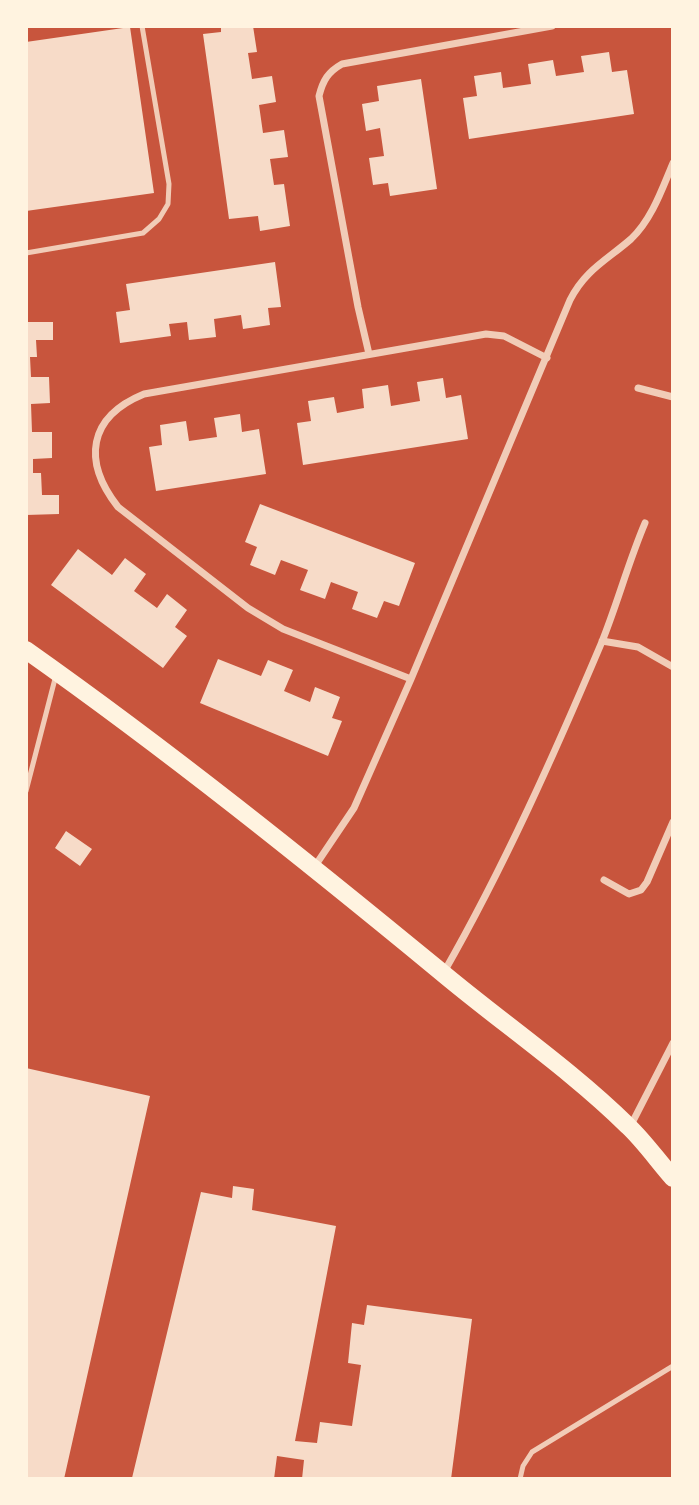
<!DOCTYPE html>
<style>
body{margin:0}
#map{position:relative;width:699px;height:1505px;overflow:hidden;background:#c8553d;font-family:Signika,sans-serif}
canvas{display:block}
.frame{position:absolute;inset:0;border:28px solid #fff3e0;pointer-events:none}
</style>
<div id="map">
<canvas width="699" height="1505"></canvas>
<div class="frame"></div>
</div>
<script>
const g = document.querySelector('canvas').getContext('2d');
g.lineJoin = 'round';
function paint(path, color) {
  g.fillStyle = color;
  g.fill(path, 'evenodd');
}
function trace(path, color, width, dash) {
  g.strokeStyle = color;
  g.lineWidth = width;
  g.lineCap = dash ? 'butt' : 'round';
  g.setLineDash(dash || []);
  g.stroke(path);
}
const building = new Path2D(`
 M221 26H253L257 52 248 53 252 79 272 76 276 102 259 105 263 133 284 130 288 157 270 159 274 185 284 184 290 226 260 231 258 216 229 219 203 34 221 32Z
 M130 27 154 193 26 211V42Z
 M609 52 612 72 627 70 634 114 469 139 463 98 477 96 474 76 501 72 503 88 531 84 528 64 553 60 556 76 584 72 581 56Z
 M421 79 437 189 390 196 388 183 373 185 369 158 384 156 380 128 366 131 362 104 379 101 377 86Z
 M275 262 281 307 268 308 270 325 243 329 241 315 214 319 216 337 189 340 187 322 169 324 171 336 120 343 116 312 130 310 126 284Z
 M26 322H53V340H36L37 357H30L31 377H49L50 403 31 404 32 432H52V458L33 459V473H41L42 495H59V514L26 515Z
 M443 378 446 398 461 395 468 439 303 465 297 423 311 421 308 401 334 397 337 413 364 408 362 389 388 385 391 406 420 401 417 382Z
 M240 414 242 432 259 429 266 474 156 491 149 447 162 445 160 425 186 421 189 441 217 437 214 418Z
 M260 504 415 563 399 606 384 601 377 618 352 609 358 592 331 582 325 599 300 590 308 570 281 560 275 575 250 565 257 547 245 542Z
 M78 549 112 575 125 558 146 574 134 591 157 608 167 594 187 610 175 627 187 636 163 668 51 585Z
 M218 659 261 676 268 660 293 670 284 691 310 702 315 687 340 697 332 718 342 721 328 756 200 703Z
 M66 831 92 849 80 866 55 848Z
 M26 1068 150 1096 64 1479H26Z
 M233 1186 254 1189 252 1210 336 1226 295 1441 317 1443 320 1422 352 1426 361 1365 348 1363 352 1323 364 1325 367 1305 472 1319 451 1479H302L304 1460 277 1456 274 1479 132 1478 201 1192 232 1198Z`);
const service = new Path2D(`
 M26 253 143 233 159 219 168 204 169 184 142 26
 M26 791 56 675
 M520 1479 523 1466 532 1452 673 1366`);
const minor = new Path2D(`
 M369 354 358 307 319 96C323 80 328 72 342 64L552 26
 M638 388 673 397
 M602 641 638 647 673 667
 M411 679 283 629 248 608 118 507C82 461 88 417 144 394L486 334 504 336 547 358
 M315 866 354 808 411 679 570 300C585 270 607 260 631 239 652 219 662 189 673 163
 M604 880 629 894 641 890 647 882 673 822
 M444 972C504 867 554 755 601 644 617 605 628 563 645 523
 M630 1127 673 1043`);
const primary = new Path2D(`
 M26 650C169 751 305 860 440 971 502 1023 570 1069 628 1126 644 1141 658 1161 673 1178`);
paint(building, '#f7dbc8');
trace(service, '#f1ccb7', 5);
trace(minor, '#f1ccb7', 7);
trace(primary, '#fff3e0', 18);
</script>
